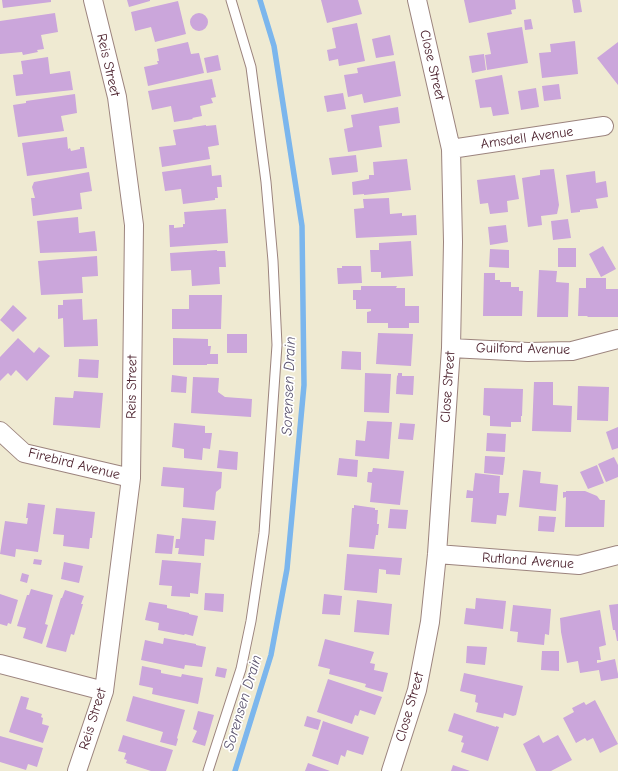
<!DOCTYPE html>
<style>
body{margin:0}
canvas{display:block;background:#efead2}
</style>
<canvas width="618" height="771"></canvas>
<script>
const g = document.querySelector('canvas').getContext('2d');
g.lineJoin = 'round';
function trace(path, color, width, dash) {
  g.strokeStyle = color;
  g.lineWidth = width;
  g.lineCap = dash ? 'butt' : 'round';
  g.setLineDash(dash || []);
  g.stroke(path);
}
function paint(path, color) {
  g.fillStyle = color;
  g.fill(path, 'evenodd');
}
function label(font, color, halo, rows, align = 'center') {
  g.font = font + ' "Comic Neue",sans-serif';
  g.lineWidth = 3.5;
  g.setLineDash([]);
  g.textBaseline = 'middle';
  g.strokeStyle = halo;
  g.fillStyle = color;
  for (const [text, x, y, turn = 0] of rows) {
    g.save();
    g.translate(x, y);
    g.rotate((+turn || 0) * Math.PI / 180);
    g.textAlign = isNaN(turn) ? turn : align;
    if (halo) g.strokeText(text, 0, 0);
    g.fillText(text, 0, 0);
    g.restore();
  }
}
const stream = new Path2D(`
 M235 771 271 655 287 569 304 385 302 226 274 46 260 0`);
const building = new Path2D(`
 M2 0H51V2L3 8Z
 M127 0H150V1L129 7Z
 M321 0H358L362 14 327 23Z
 M464 0H515L516 9 511 10 512 14 469 23Z
 M572 0H580L582 12 574 13Z
 M178 1 186 34 155 42 151 27 135 31 131 12Z
 M55 13 58 32 41 35 44 49 37 50 38 52 23 55 22 52 0 54V21Z
 M190 22a9 9 0 1 1 18 0a9 9 0 1 1-18 0Z
 M531 19 533 29 525 30 524 20Z
 M357 23 365 61 339 66 338 59 329 61 327 50 336 48 332 28Z
 M522 27 528 63 487 70 485 55 491 54 487 33Z
 M390 35 394 55 376 58 372 39Z
 M575 41 578 74 542 78 539 53 551 52 550 44Z
 M188 42 191 54 199 53 204 73 148 86 144 67 158 64 157 61H159L157 49Z
 M618 42V85L597 58Z
 M484 54 486 70 472 73 469 56Z
 M218 55 221 70 207 73 204 58Z
 M48 57 50 74 70 71 73 90 16 96 13 75 23 74 21 61Z
 M395 61 401 96 364 103 362 94 348 97 344 75 358 73 357 68Z
 M502 75 509 114 493 116 491 107 480 108 475 80Z
 M212 79 216 97 211 98 213 103 200 106 202 116 192 118 193 119 174 122 171 106 152 110 148 91Z
 M559 84 561 99 544 101 542 86Z
 M536 88 539 107 521 110 518 91Z
 M343 93 346 109 327 112 324 96Z
 M75 94 77 113 61 116 64 131 18 137 13 105 26 103V101Z
 M398 107 400 123 379 126 382 147 348 152 344 129 353 127 351 115Z
 M206 125V126L216 125 219 145 208 147 210 159 162 167 159 147 176 145 173 130Z
 M67 137 68 149 70 148 71 151 80 149V147H84L87 168 27 176 22 143Z
 M356 155 358 172 332 175 329 158Z
 M407 159 411 190 364 195V194L353 195 352 182 369 179V175H374L373 162Z
 M211 165 212 176 221 175 222 187H217L218 198H215V200L183 204 181 189 165 191 162 172Z
 M554 169 559 205 557 214 541 216 542 225 528 227 522 178 540 175V170Z
 M595 171 596 183 606 181 608 197 596 199 598 208 580 210V212L571 213 566 175Z
 M89 172 92 191 80 193 82 209 33 216 31 198H35L32 187 34 182Z
 M515 175 519 199 507 201 508 212 490 214 488 203 480 204 477 180Z
 M389 198 390 214 402 213V216L416 215 417 235 356 238 354 209 364 208 363 199Z
 M226 209 228 243 170 247 169 225H174V228L183 227V224H185L184 212Z
 M78 217 79 233 95 231 97 251 40 253 37 221Z
 M568 219 571 238 553 240 551 221Z
 M506 225 508 242 490 245 488 227Z
 M411 241 413 276 381 278V272H371L370 250H379V243Z
 M603 246 616 269 601 277 589 254Z
 M558 248H576V267H558Z
 M490 249 509 250V268L489 267Z
 M217 250V251H225L226 267H219L220 284 192 286 191 270 171 271 170 253Z
 M97 256 98 276 82 277 83 293 41 295 38 261Z
 M342 266H361L362 283 338 284 337 268H342Z
 M539 270 557 271 556 282 569 283 568 317H537Z
 M484 273H495V280H500V282H511V287H519V291H523L522 316H483Z
 M586 278H606V289H618V317H587L588 316H578L579 288H586Z
 M361 286H397L396 288H405V306H419V323H409V328H388V323H367V312L371 311V309H356V300H353V290H361Z
 M189 295H222L221 329H172V309H189Z
 M82 299 83 320 97 319 98 346 64 347 63 318 58 319V305H63V300Z
 M13 305 27 318 13 332 0 320Z
 M378 333 413 334 411 366 376 364Z
 M227 334H247V353H227Z
 M18 338 34 353 39 347 50 356 27 381 16 370 11 376 8 373 0 381V357Z
 M173 338 208 339V346H211L210 354H218V364H207V365H173Z
 M342 351 361 352V370L341 369Z
 M79 359 99 360 98 378 78 377Z
 M365 373 391 374 389 413 364 412Z
 M398 373H402V376H414L413 395 396 394 397 376 398 375Z
 M172 375 187 377 186 393 171 392Z
 M193 377 219 378 218 392 225 397 252 399 251 417 191 413Z
 M534 382H553V405L572 406 571 432 532 431Z
 M578 386 609 387 608 421 577 420Z
 M484 388 523 389 522 416H521V422H511V427L490 426V416L483 415Z
 M74 391 103 393 100 428 53 425 55 397 73 398Z
 M367 421 392 422 389 459 355 456 356 440 365 441Z
 M174 423 205 426V433H212L210 449 203 448 202 460 184 458V449L172 447Z
 M400 423 415 424 413 440 398 439Z
 M618 427V448L612 450 606 432Z
 M487 433 506 434 505 452 486 451Z
 M219 450 238 452 237 470 217 468Z
 M485 456 505 457 503 475 484 473Z
 M614 457 618 465V477L606 482 598 464Z
 M339 458 358 460 357 477 337 475Z
 M597 465 604 483 588 489 580 472Z
 M163 467 222 472 221 488 216 492 214 510 183 507 184 488 161 486Z
 M373 468 404 471 400 505 370 502 372 483 367 482 368 472H372Z
 M523 470 541 472 540 483 558 485 556 511 519 507Z
 M475 473 500 476 499 493H509L506 516 497 515 496 524 471 522 473 498H466L467 490 473 491Z
 M566 491H585L597 496 600 500H605L604 527H565L566 497 563 498V492H566Z
 M28 503 45 505 38 552 16 549 15 557 0 554 5 521 27 524 28 518H26Z
 M354 505 375 508V510H378L377 524H379L378 535H376L374 549 349 547 352 508H354Z
 M56 508 95 512 92 538H90L89 549 63 546 64 535 53 534Z
 M390 509 408 510 406 529 388 528Z
 M539 516 556 517 554 532 538 531Z
 M182 518 216 521 214 540 205 539 204 556 178 554 179 548H175L176 539H180Z
 M157 534 174 536 172 554 155 553Z
 M347 554 402 558 400 575 386 574V570L379 569 377 593 344 590Z
 M34 559 42 560 41 565 33 564Z
 M162 560 201 563 198 594 190 593V597L171 596 172 586 159 585Z
 M64 562 83 566 79 583 61 579Z
 M22 573 29 575 27 583 20 581Z
 M31 589 53 595 45 624 48 625 42 644 23 638 26 628 17 626 27 595H29Z
 M65 590 84 596 81 604H83L74 635 71 634 66 652 46 647 61 598H62Z
 M205 593 224 594 223 612 204 610Z
 M0 594 18 600 11 624 8 623 7 626 0 624Z
 M324 594 342 596 340 615 322 614Z
 M476 598 506 601 503 629 464 624 466 608 475 609Z
 M357 600 392 604 389 635 354 632Z
 M149 602 167 605V608L189 613V614L198 616 193 636 185 634 184 635 158 630 159 623 145 620Z
 M618 604V641H617L615 630H613L609 605Z
 M513 605 551 609 549 635 545 634 544 645 517 642 518 632 510 631Z
 M600 610 606 645 599 647 601 660H597V663L615 659 618 674V678L601 681 599 670 580 673 578 661 567 663 561 632 560 618Z
 M164 638 196 644V645L206 647 202 667 185 665 184 669 141 660 145 640 163 644Z
 M325 639 374 652 370 663 375 664 374 670 388 673 383 692 365 687 366 684 329 674 330 669 318 666Z
 M467 646 487 647 485 665 466 663Z
 M542 651H559V671L541 670Z
 M142 666 161 670V673L181 677 182 674 203 678 198 704 152 694 153 688 139 685Z
 M217 667 227 669 225 678 215 676Z
 M464 673 523 686 516 715 513 716 504 713 503 718 476 712 478 703 475 702 476 695 460 691Z
 M328 679 382 697 375 715 360 710 358 716 355 715 352 724 317 712Z
 M21 696 29 698 26 709 42 714 41 717 43 718 42 724 49 726 43 743 9 732Z
 M133 696 185 710 177 738 178 739 176 746 160 742 163 732 126 721Z
 M595 700 618 744 600 753 593 738 587 741 585 738 576 743 563 718 574 712 572 708 584 702 586 705Z
 M198 711 214 715 205 746 192 742 197 731 193 729Z
 M454 713 496 727V726L499 727 488 761 461 752 464 743 461 742 463 736 448 731Z
 M307 716 321 720 318 730 304 726Z
 M323 721 369 737 363 755 347 750 345 757 341 755 338 765 312 756Z
 M123 735 173 750 166 771H151L126 763 127 760 124 759 126 753 118 751Z
 M539 735 543 743 558 735 572 760 551 771H536L523 744Z
 M0 736 43 748 37 767 28 764 26 770 0 762Z
 M308 763 330 771H305Z
 M453 765 470 771H451Z`);
const service = new Path2D(`
 M208 771 241 669 251 621 264 533 277 345 273 261 266 182 251 67 231 0`);
const minor = new Path2D(`
 M451 149 604 126
 M451 348 528 352 572 351 618 339
 M0 431 24 453 131 478
 M437 554 579 565 618 555
 M0 664 104 691
 M77 771 104 691 131 478 134 225 117 97 93 0
 M391 771 417 690 430 622 437 554 451 348 453 242 451 149 417 0`);
const streetNames = [
 ["Reis Street",108,65,77],
 ["Close Street",432,65,77],
 ["Amsdell Avenue",527,138,-8],
 ["Guilford Avenue",523,349,1],
 ["Reis Street",132,387,-89],
 ["Close Street",448,387,-86],
 ["Firebird Avenue",74,464,14],
 ["Rutland Avenue",528,561,4],
 ["Close Street",410,707,-74],
 ["Reis Street",93,719,-73]
];
const waterNames = [
 ["Sorensen Drain",289,386,-88],
 ["Sorensen Drain",243,703,-73]
];
trace(stream, '#7bb6ed', 5.5);
paint(building, '#cba6db');
trace(service, '#9c847e', 11);
trace(minor, '#9c847e', 20);
trace(service, '#fff', 9);
trace(minor, '#fff', 18);
label('14px', '#4a1f2b', '#fff', streetNames);
label('italic 15px', '#5b546f', '#fff', waterNames);
</script>
